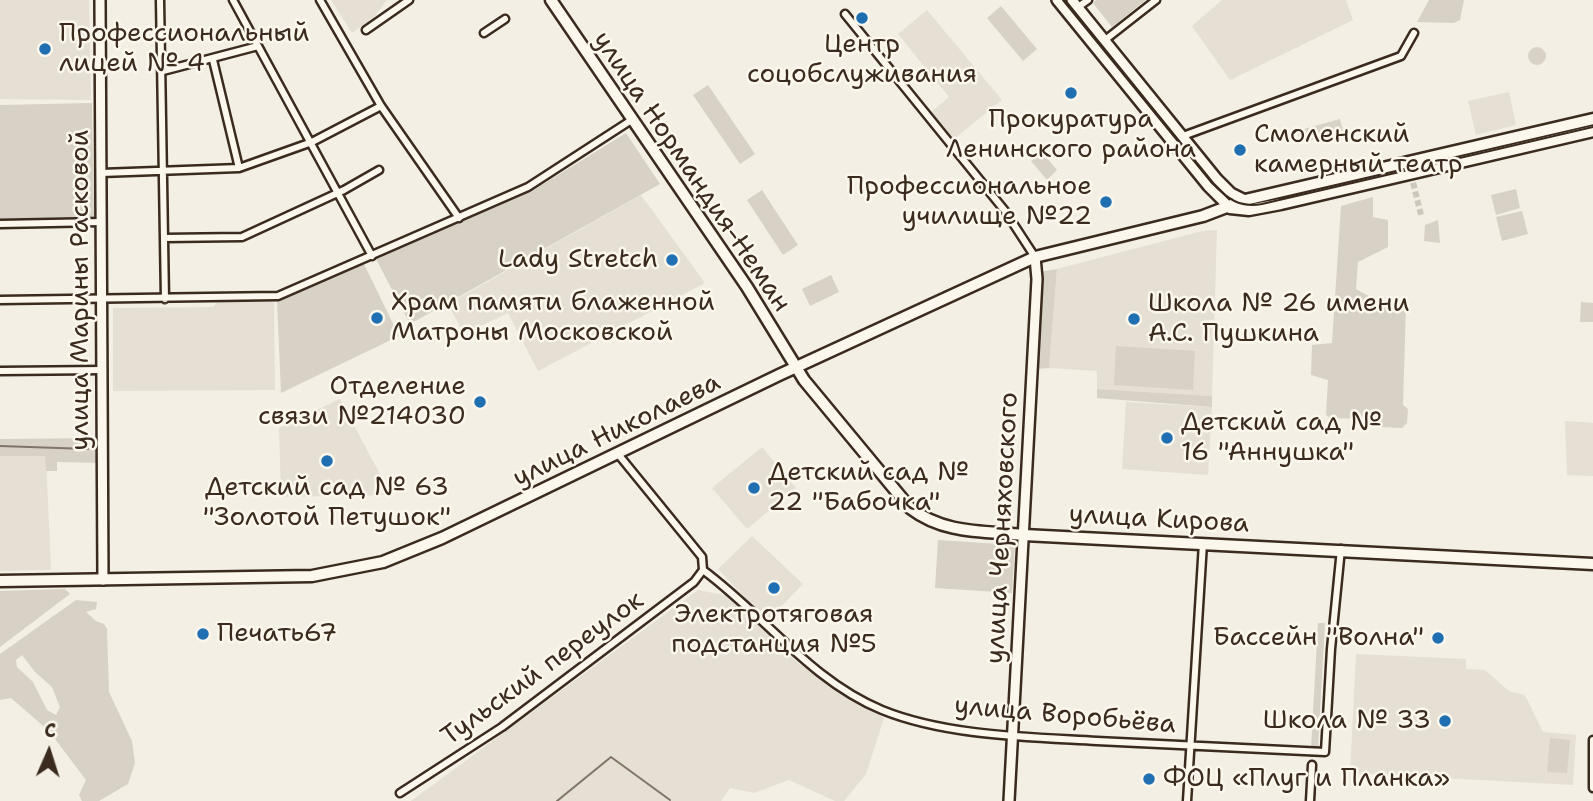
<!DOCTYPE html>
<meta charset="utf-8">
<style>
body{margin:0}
#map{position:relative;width:1593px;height:801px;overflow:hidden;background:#f3efe4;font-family:"Shantell Sans",sans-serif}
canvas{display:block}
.north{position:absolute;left:14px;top:717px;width:70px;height:70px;-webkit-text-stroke:5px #fbf7ec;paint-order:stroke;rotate:3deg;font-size:19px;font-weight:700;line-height:28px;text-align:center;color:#3b2a1e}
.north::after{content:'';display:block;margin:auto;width:24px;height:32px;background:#3b2a1e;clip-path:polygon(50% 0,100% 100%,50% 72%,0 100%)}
</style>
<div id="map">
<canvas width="1593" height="801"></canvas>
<div class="north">С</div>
</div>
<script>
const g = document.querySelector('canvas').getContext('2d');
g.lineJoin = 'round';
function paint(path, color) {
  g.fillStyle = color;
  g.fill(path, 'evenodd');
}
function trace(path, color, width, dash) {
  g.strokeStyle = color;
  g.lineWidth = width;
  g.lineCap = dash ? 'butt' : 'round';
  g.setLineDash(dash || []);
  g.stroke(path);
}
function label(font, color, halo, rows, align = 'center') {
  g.font = font + ' "Shantell Sans",sans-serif';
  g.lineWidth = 5;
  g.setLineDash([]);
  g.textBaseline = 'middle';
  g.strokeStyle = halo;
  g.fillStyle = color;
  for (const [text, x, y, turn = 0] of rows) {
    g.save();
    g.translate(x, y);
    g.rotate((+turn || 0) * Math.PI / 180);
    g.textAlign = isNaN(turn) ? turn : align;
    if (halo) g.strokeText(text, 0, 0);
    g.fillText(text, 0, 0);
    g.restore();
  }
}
const built = new Path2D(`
 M0 0H89L91 100 0 99Z
 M331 0H387L374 17 352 33Z
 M1222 0H1346L1353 20 1230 80 1192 26Z
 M927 10 1002 100 954 139 931 112 949 97 898 34Z
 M1509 92 1516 125 1476 135 1468 101Z
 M641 195 705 283 538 371 508 313 464 334 448 304Z
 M1217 230 1212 396 1097 389V371L1049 368 1057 269 1202 231Z
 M217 302H274L275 390 113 391V308L213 307Z
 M340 399 391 495 281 497 279 428Z
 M1126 402 1212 407 1208 475 1122 469Z
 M1565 421 1593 423V476L1567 475Z
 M762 447 796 488 747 529 712 488Z
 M0 456H46L51 570 0 571Z
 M752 536 803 584 767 621 718 569Z
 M698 590 729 596 798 663 884 718 866 774 844 801H835L789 780 754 793 730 788 721 801H411Z
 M1356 654 1466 659V669L1485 670 1509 691 1525 695 1543 732 1576 735 1573 785 1350 773Z`);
const green = new Path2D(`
 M1096 0H1146L1112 27 1093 3Z
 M1429 0H1464L1460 20 1454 23 1417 22Z
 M1001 6 1037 49 1023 61 987 18Z
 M1528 56a9 9 0 1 1 18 0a9 9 0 1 1-18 0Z
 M708 85 755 154 740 164 693 95Z
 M92 103 94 217 0 219V105Z
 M1340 119 1343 131 1301 143 1297 131Z
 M626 133 660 184 410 324 376 259 532 191Z
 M1042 152 1057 170 1047 180 1031 161Z
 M1516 189 1520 208 1496 215 1491 195Z
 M762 190 798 245 783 255 747 200Z
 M1373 197V217L1388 220V247L1358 262 1356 289 1372 298 1406 304 1403 405 1408 409 1407 423 1402 428 1377 427 1363 419 1331 418 1326 415 1328 380 1311 375 1312 345 1332 343 1341 206Z
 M1522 211 1528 234 1502 241 1496 217Z
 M1438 220 1440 243 1424 241 1425 225Z
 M363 262 399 336 281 393 277 301Z
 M1057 269 1049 368 1037 369 1040 272Z
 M831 275 839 292 810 306 802 289Z
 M1581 302 1593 303V322H1580Z
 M1116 346 1195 351 1193 390 1114 385Z
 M1097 389 1212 396V407L1097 398Z
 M100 438 101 463 57 462V471H46L45 456H0V439Z
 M938 540 1015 545 1012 593 935 588Z
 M65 589 70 594 0 647V591Z
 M76 600 97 602 96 609 86 612 96 621 104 624 107 629 109 692 132 741 135 763 128 784 99 801H82L79 795 86 780 49 731 11 698 0 700V654ZM22 655 35 672 52 687 60 707 56 715 47 710 33 682 17 667 16 660Z
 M1318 623H1325L1318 748H1311Z
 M1550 738 1570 740 1567 773 1547 772Z`);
const stream = new Path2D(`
 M0 446 88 449
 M557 801 611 757 670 800`);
const streetTunnel = new Path2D(`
 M1411 174 1421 215`);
const street = new Path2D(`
 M160 0 165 299
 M233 0 372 256
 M320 0 381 106 459 218
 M1078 7 1088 0
 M845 14 1005 211 1035 257
 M366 30 409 0
 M484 33 505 19
 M1105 40 1156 0
 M213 60 239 168
 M163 71 258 46
 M1183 136 1401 56 1414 33
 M101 173 239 168 312 142 381 106
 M0 224 102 222
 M164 238 242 237 344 190 379 170
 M0 300 278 296 528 187 633 119
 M0 371 103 370
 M618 454 702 557 703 570C764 615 810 680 882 710 946 736 1029 737 1097 741 1173 745 1249 749 1325 752L1331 649 1341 549
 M1593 740V788
 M400 793 502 727 694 582 703 570
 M1187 801 1203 543
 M1310 801 1312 765`);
const secondary = new Path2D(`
 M100 0 103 580
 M1057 0 1208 186 1230 208
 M1072 0 1217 179 1231 193 1245 200
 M1009 801 1037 279 1035 257`);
const primary = new Path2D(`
 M551 0 747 287 804 380 910 508C944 534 982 531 1024 535L1593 564
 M1230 208 1249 210 1281 204 1593 131
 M0 581 312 576 383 562 442 538 779 375 1035 257 1203 216 1245 200 1593 119`);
const tram = new Path2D(`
 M1063 0 1212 183C1228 199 1239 208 1262 204L1593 127`);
const markers = [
 [862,18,7,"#1f6fb2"],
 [45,49,7,"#1f6fb2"],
 [1071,93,7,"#1f6fb2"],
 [1240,150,7,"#1f6fb2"],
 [1106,202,7,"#1f6fb2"],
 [672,260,7,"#1f6fb2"],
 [377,318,7,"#1f6fb2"],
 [1134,319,7,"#1f6fb2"],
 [480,402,7,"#1f6fb2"],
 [1167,438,7,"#1f6fb2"],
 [327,461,7,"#1f6fb2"],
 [754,488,7,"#1f6fb2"],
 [774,588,7,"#1f6fb2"],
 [203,634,7,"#1f6fb2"],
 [1438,638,7,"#1f6fb2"],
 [1445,721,7,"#1f6fb2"],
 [1149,779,7,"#1f6fb2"]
];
const poiNames = [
 ["Профессиональный",59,34],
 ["лицей № 4",59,64],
 ["Центр",862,45,"center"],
 ["соцобслуживания",862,75,"center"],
 ["Прокуратура",1071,120,"center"],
 ["Ленинского района",1071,150,"center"],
 ["Смоленский",1254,135],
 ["камерный театр",1254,165],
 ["Профессиональное",1092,187,"right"],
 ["училище №22",1092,217,"right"],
 ["Lady Stretch",658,260,"right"],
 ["Храм памяти блаженной",391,303],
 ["Матроны Московской",391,333],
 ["Школа № 26 имени",1148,304],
 ["А.С. Пушкина",1148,334],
 ["Отделение",466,387,"right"],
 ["связи №214030",466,417,"right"],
 ["Детский сад №",1181,423],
 ["16 \"Аннушка\"",1181,453],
 ["Детский сад №",768,473],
 ["22 \"Бабочка\"",768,503],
 ["Детский сад № 63",327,488,"center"],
 ["\"Золотой Петушок\"",327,518,"center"],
 ["Электротяговая",774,615,"center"],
 ["подстанция №5",774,645,"center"],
 ["Печать67",217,634],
 ["Бассейн \"Волна\"",1424,638,"right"],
 ["Школа № 33",1431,721,"right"],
 ["ФОЦ «Плуг и Планка»",1163,779]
];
const streetNames = [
 ["улица Нормандия-Неман",691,172,56],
 ["улица Марины Расковой",81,290,-90],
 ["улица Николаева",617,431,-26],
 ["улица Кирова",1159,520,3],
 ["улица Черняховского",1003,528,-87],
 ["Тульский переулок",543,669,-36],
 ["улица Воробьёва",1065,716,5]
];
paint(built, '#e5dfd4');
paint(green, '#d8d1c6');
trace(stream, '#817468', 2);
trace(streetTunnel, '#cec8bc', 6, [6, 3]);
trace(street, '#3b2a1e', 11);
trace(secondary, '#3b2a1e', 14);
trace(primary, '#3b2a1e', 15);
trace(street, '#fbf7ec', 6);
trace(secondary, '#fbf7ec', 9);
trace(primary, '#fbf7ec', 10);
trace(tram, '#3b2a1e', 2);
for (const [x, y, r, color] of markers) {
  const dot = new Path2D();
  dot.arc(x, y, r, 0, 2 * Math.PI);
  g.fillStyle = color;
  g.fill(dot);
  trace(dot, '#fbf7ec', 2.5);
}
label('26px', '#3b2a1e', '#fbf7ec', poiNames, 'left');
label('26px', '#3b2a1e', '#fbf7ec', streetNames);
</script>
